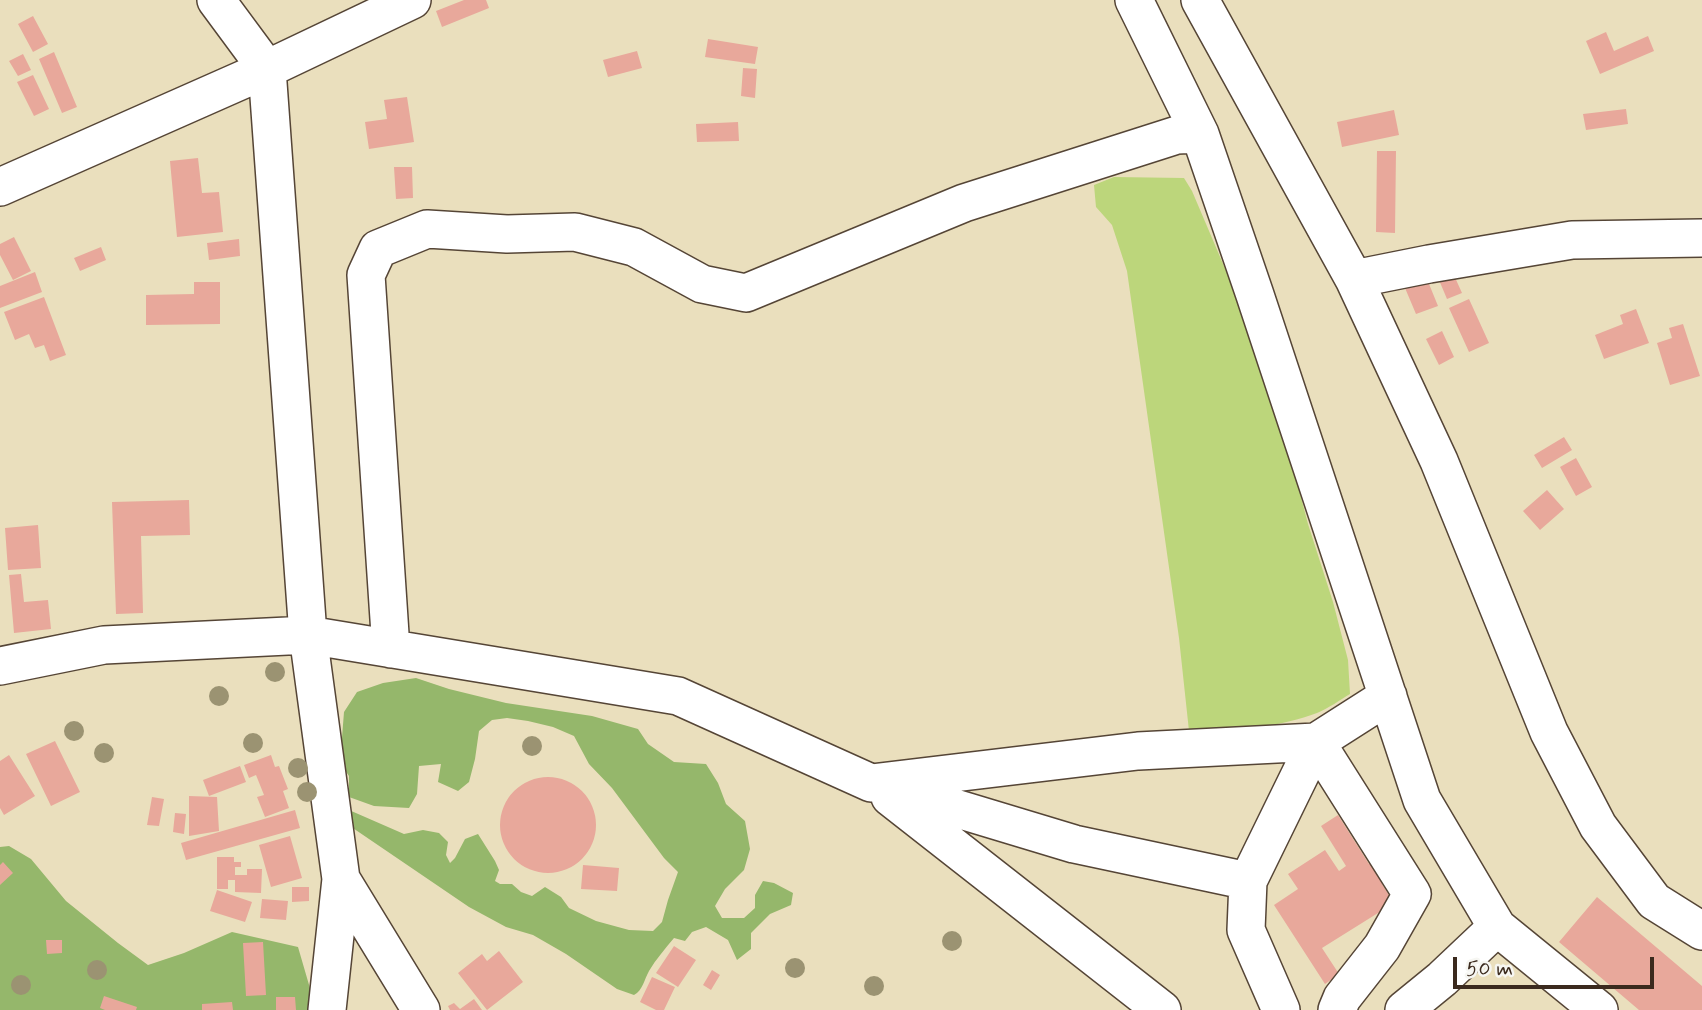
<!DOCTYPE html>
<style>
body{margin:0}
#map{position:relative;width:1702px;height:1010px;overflow:hidden;background:#eadfbd;font-family:Mynerve,sans-serif}
canvas{display:block}
.scale{position:absolute;left:1453px;top:957px;width:201px;height:32px;box-sizing:border-box;border:4px solid #3b2a1e;border-top:0;padding-left:9px;font-size:21px;line-height:24px;white-space:nowrap;color:#3b2a1e;-webkit-text-stroke:5px #f6f6f2;paint-order:stroke}
</style>
<div id="map">
<canvas width="1702" height="1010"></canvas>
<div class="scale">50 m</div>
</div>
<script>
const g = document.querySelector('canvas').getContext('2d');
g.lineJoin = 'round';
function paint(path, color) {
  g.fillStyle = color;
  g.fill(path, 'evenodd');
}
function trace(path, color, width, dash) {
  g.strokeStyle = color;
  g.lineWidth = width;
  g.lineCap = dash ? 'butt' : 'round';
  g.setLineDash(dash || []);
  g.stroke(path);
}
const green = new Path2D(`
 M1114 177 1184 178 1192 191 1235 292 1281 421 1308 524 1333 602 1348 660 1350 694C1340 700 1329 708 1317 713 1280 727 1229 732 1189 731L1179 638 1127 271 1112 225 1096 207 1094 185Z`);
const forest = new Path2D(`
 M416 678 449 689 506 703 592 716 638 729 648 744 674 762 706 764 718 783 726 804 745 821 750 849 744 870 725 889 715 906 722 918H744L755 908V895L763 881 774 883 793 893 791 905 770 914 751 933V949L737 960 728 940 706 927 692 932 685 941 674 938C665 949 656 959 649 971 644 980 643 990 634 995L617 989 566 954 533 935 506 927 469 907 344 822 349 810 404 834 423 830 439 833 448 842 446 855 450 863 455 858 465 839 478 834 495 861 499 870 495 881 500 884H512L521 892 532 896 545 887 561 897 569 908 596 921 629 930 653 931 662 922 668 900 678 872 664 858 612 788 589 764 574 736 553 727 528 721 507 718 492 720 479 731 475 759 469 782 458 791 438 782 441 764 419 766 417 794 409 808 374 806 349 797V776L340 763 344 712 357 692 383 683Z
 M9 846 31 859 66 901 118 943 148 965 184 953 232 932 298 947 314 1002 312 1010H0V847Z`);
const building = new Path2D(`
 M464 0H486L489 8 442 27 436 11Z
 M33 16 48 44 33 52 18 24Z
 M1606 32 1614 51 1648 36 1654 51 1600 74 1586 41Z
 M708 39 758 47 755 64 705 57Z
 M637 51 642 68 608 77 603 60Z
 M54 52 77 107 62 113 39 59Z
 M23 54 31 70 18 76 9 61Z
 M743 68 757 69 755 98 741 96Z
 M33 75 49 109 34 116 17 82Z
 M407 97 414 142 369 149 365 122 387 119 384 100Z
 M1626 109 1628 124 1586 130 1583 114Z
 M1394 110 1399 135 1342 147 1337 122Z
 M738 122 739 141 697 142 696 124Z
 M1377 151H1396L1395 233 1376 232Z
 M198 158 202 193 219 192 223 232 177 237 170 161Z
 M394 167H412L413 198 396 199Z
 M14 237 31 271 13 280 0 255V244Z
 M239 239 240 256 209 260 207 243Z
 M101 247 106 260 80 271 74 258Z
 M35 272 42 292 0 308V286Z
 M1453 273 1462 293 1447 299 1439 280Z
 M1427 279 1438 306 1416 314 1405 288Z
 M194 282H220V324L146 325V295L194 294Z
 M44 297 66 355 50 361 44 345 35 348 29 334 15 340 4 312Z
 M1469 299 1489 343 1469 352 1449 308Z
 M1636 309 1649 343 1604 359 1595 335 1623 324 1620 315Z
 M1683 324 1700 376 1670 385 1657 343 1672 338 1669 328Z
 M1442 331 1454 357 1439 365 1426 339Z
 M1564 437 1572 450 1542 468 1534 455Z
 M1576 458 1592 487 1576 496 1560 467Z
 M1547 490 1564 509 1540 530 1523 511Z
 M189 500 190 535 141 536 143 613 116 614 112 502Z
 M38 525 41 568 8 570 5 528Z
 M21 574 24 602 48 600 51 629 14 633 9 575Z
 M55 741 80 792 51 806 26 754Z
 M9 755 35 796 4 815 0 808V761Z
 M271 755 275 767 279 766 288 789 283 791 289 808 265 817 257 797 264 795 256 775 249 778 244 765Z
 M240 766 246 782 209 796 203 780Z
 M500 825a48 48 0 1 1 96 0a48 48 0 1 1-96 0Z
 M189 796 217 797 219 831 189 836Z
 M152 797 164 799 159 826 147 825Z
 M295 810 300 828 186 860 181 843Z
 M175 813 186 814 184 834 173 832Z
 M1338 815 1369 864 1376 860 1389 880 1382 884 1394 903 1322 948 1339 974 1325 984 1274 905 1298 889 1288 874 1325 850 1339 871 1346 866 1321 826Z
 M290 836 302 878 271 887 259 845Z
 M217 857H234V862H241V867H235V875H247V869H262L261 893 235 892V880H228V889H217Z
 M3 862 13 873 0 885V865Z
 M583 865 619 868 617 891 581 889Z
 M292 887H309V901L292 902Z
 M217 890 252 902 245 922 210 911Z
 M1597 897 1702 986V1010H1639L1559 942Z
 M262 899 288 901 286 920 260 918Z
 M46 940H62V953L47 954Z
 M263 942 266 995 246 996 243 943Z
 M674 946 696 960 678 987 656 973Z
 M499 951 523 982 487 1010 458 973 482 954 487 961Z
 M712 970 720 975 711 990 703 985Z
 M652 977 675 987 664 1010H656L640 1002Z
 M104 996 137 1007 136 1010H105L100 1008Z
 M276 997H295L296 1010H276Z
 M474 999 482 1010H450L448 1006 454 1003 460 1009Z
 M232 1002 233 1010H202V1004Z`);
const minor = new Path2D(`
 M216 0 267 69 308 635 341 879 327 1010
 M1134 0 1200 134 1255 295 1422 800 1497 927 1599 1010
 M1200 0 1354 279 1439 461 1549 732 1598 826 1654 901 1702 931
 M0 187 267 69 412 0
 M1354 279 1429 264 1572 240 1702 238
 M391 649 366 275 378 249 427 229 507 234 575 232 634 247 702 284 746 293 964 203 1177 135 1200 134
 M0 666 104 645 308 635 678 696 871 783 1138 751 1316 742 1388 696
 M885 787 1074 844 1248 881
 M890 797 1162 1010
 M341 879 421 1010
 M1281 1010 1246 930 1248 881 1316 742 1412 894 1382 947 1342 998 1337 1010
 M1404 1010 1442 979 1497 927`);
const trees = [
 [275,672],
 [219,696],
 [74,731],
 [253,743],
 [532,746],
 [104,753],
 [298,768],
 [307,792],
 [952,941],
 [795,968],
 [97,970],
 [21,985],
 [874,986]
];
paint(green, '#bcd67b');
paint(forest, '#95b76b');
paint(building, '#e8a89b');
trace(minor, '#554536', 40);
trace(minor, '#fff', 37);
g.fillStyle = '#9b9372';
for (const [x, y] of trees) {
  g.beginPath();
  g.arc(x, y, 10, 0, 2 * Math.PI);
  g.fill();
}
</script>
